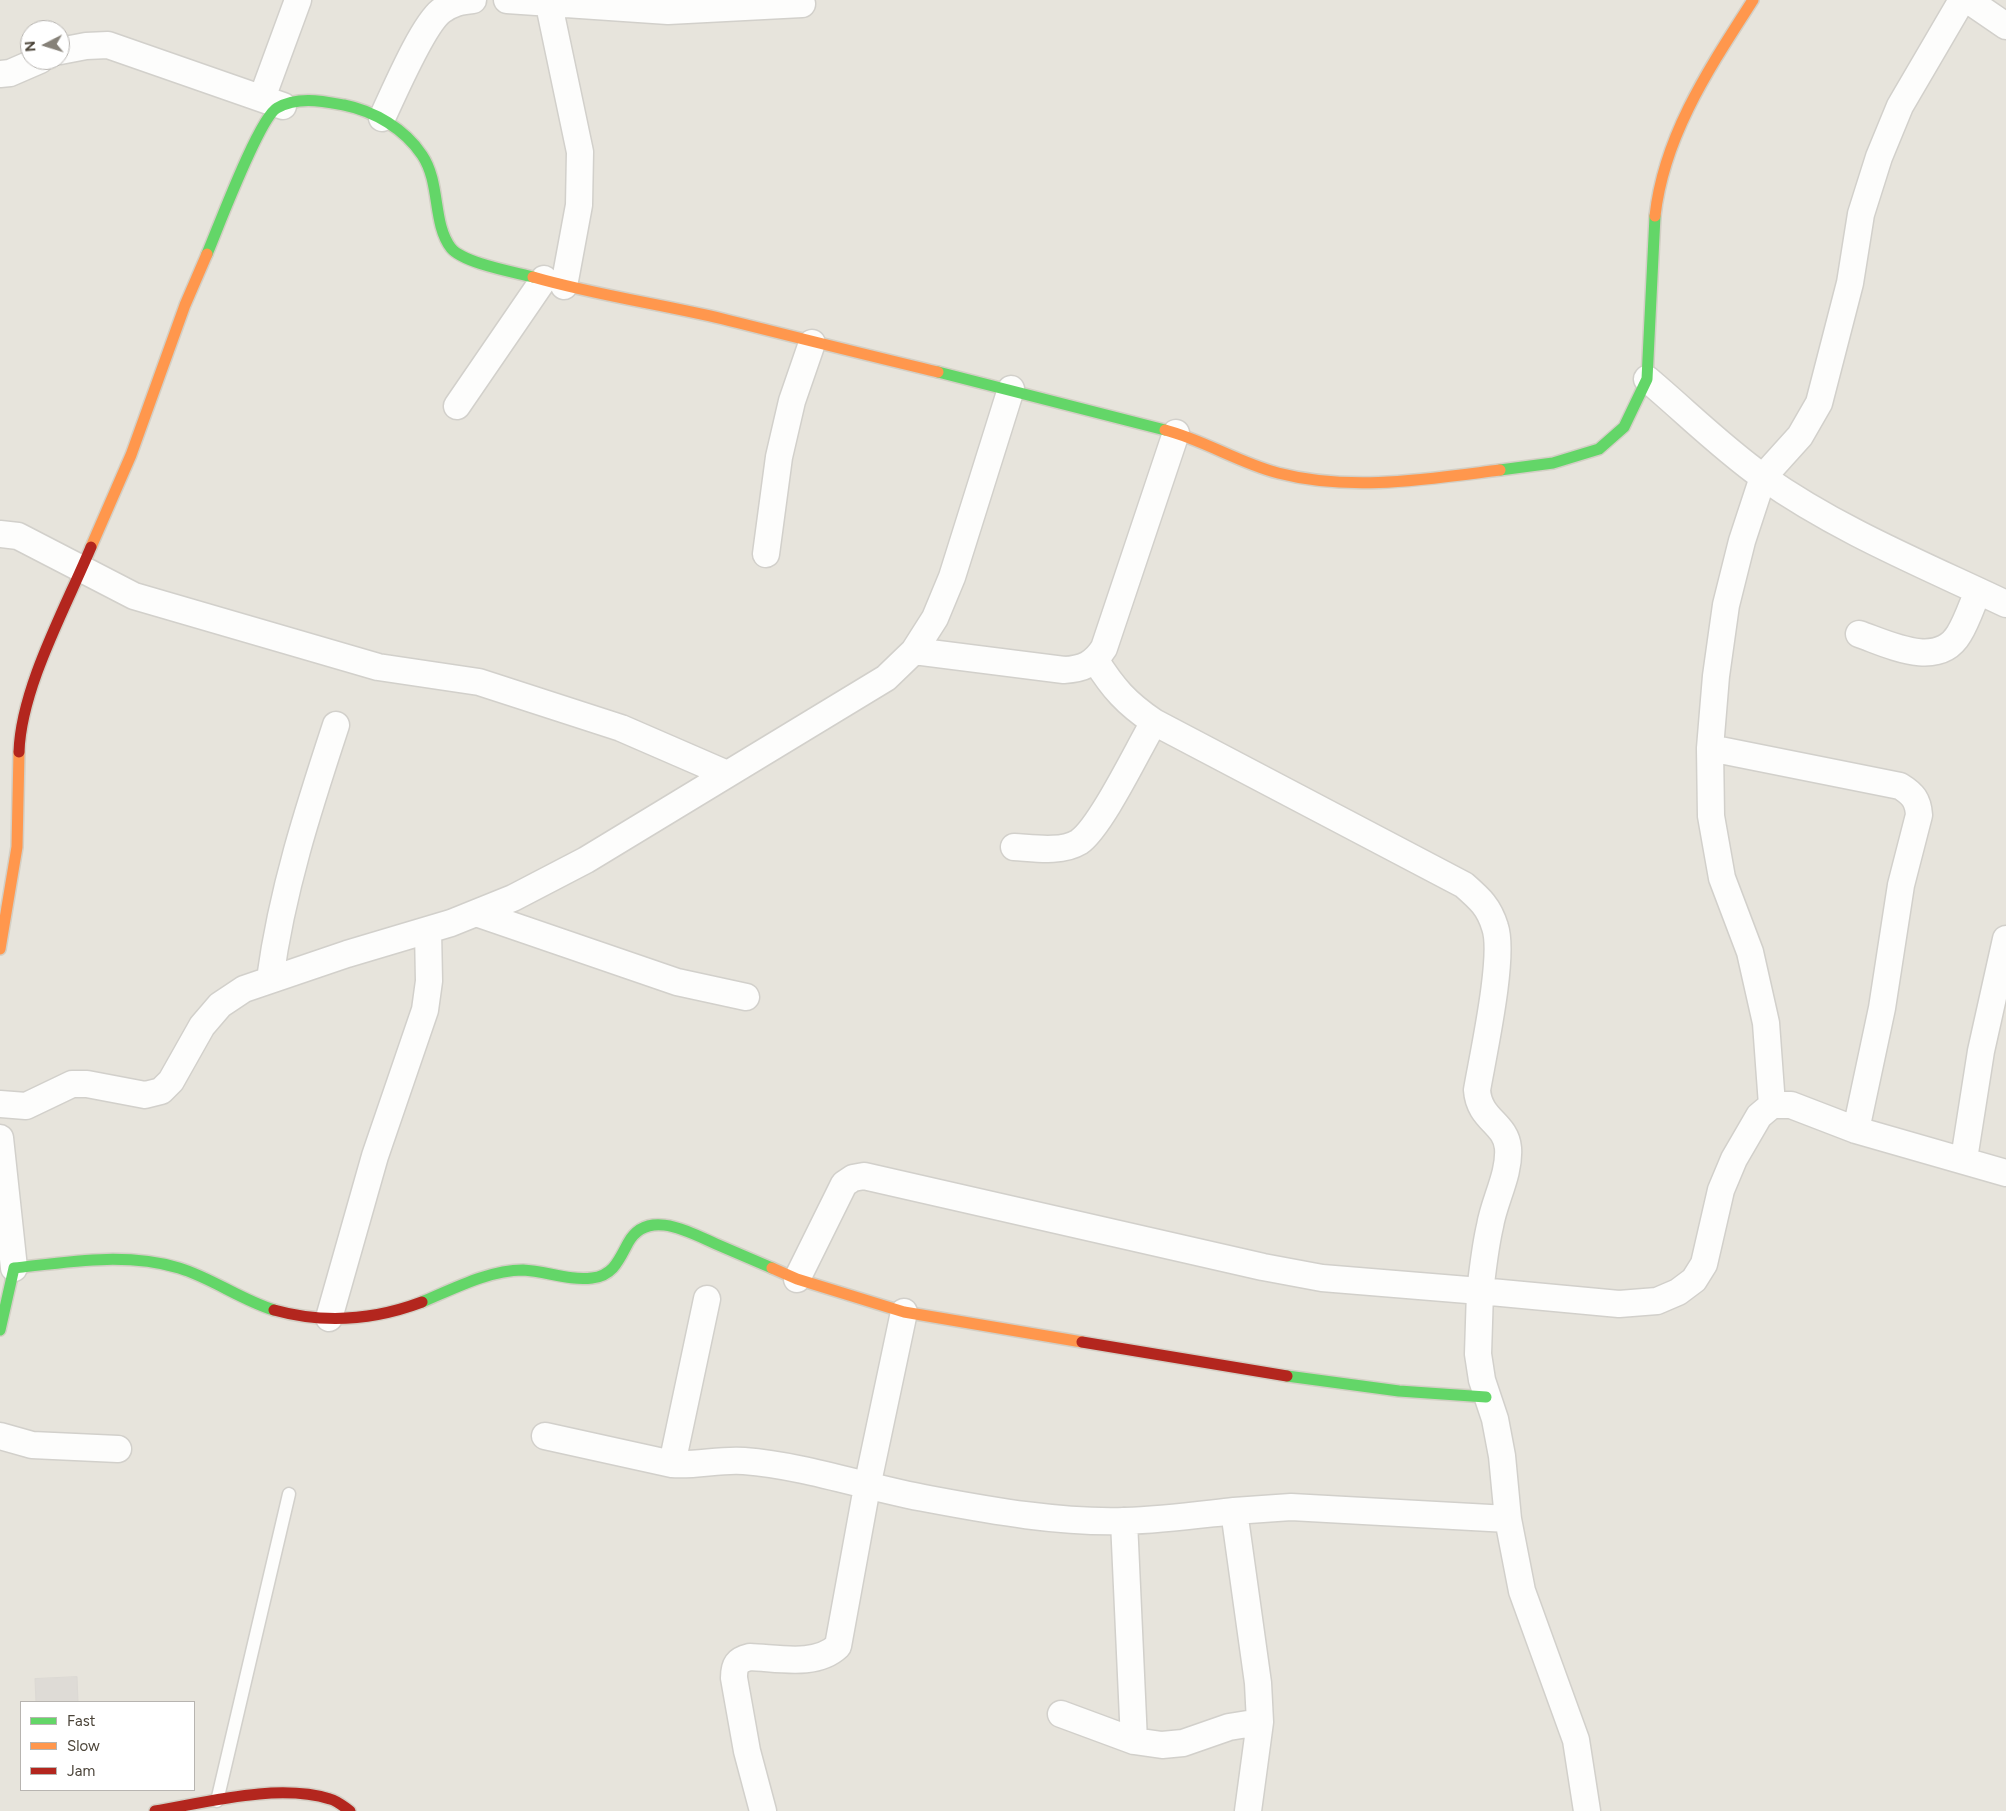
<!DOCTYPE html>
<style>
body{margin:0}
#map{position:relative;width:2006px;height:1811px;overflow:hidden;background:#f4f2ee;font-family:Figtree,sans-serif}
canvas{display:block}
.legend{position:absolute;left:20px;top:1701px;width:175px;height:90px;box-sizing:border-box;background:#fff;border:1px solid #b7b4b0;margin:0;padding:6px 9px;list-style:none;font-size:15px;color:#4b4439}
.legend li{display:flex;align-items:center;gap:10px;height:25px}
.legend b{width:25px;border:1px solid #b7b4b0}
.north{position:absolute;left:20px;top:20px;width:50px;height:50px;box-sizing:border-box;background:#fff;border:1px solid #b7b4b0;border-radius:50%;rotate:265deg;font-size:14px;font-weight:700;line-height:20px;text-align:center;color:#4b4439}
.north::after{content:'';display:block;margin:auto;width:18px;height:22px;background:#868178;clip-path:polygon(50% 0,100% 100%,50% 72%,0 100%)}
</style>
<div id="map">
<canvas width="2006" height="1811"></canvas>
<ul class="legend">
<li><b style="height:6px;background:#63d668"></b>Fast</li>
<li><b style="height:6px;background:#ff974d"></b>Slow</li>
<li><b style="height:6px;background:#b3261e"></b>Jam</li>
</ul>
<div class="north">N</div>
</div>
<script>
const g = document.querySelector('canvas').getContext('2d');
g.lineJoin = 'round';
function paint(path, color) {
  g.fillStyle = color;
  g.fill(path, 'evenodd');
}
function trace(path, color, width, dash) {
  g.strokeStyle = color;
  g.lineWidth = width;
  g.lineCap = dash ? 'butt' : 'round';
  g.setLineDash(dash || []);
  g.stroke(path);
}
const residential = new Path2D(`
 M0 0H2006V1811H0ZM30 30H60V60H30ZM21 1702H194V1790H21Z`);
const building = new Path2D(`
 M77 1677 78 1702H36L35 1679Z`);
const lane = new Path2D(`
 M217 1801 289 1494`);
const street = new Path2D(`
 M507 0 668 11 802 4
 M548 0 580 152 579 205 564 286
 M1968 0 2006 26
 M60 51 86 46 108 45 283 106
 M0 74 10 73 40 60
 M262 98 298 0
 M382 118C394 93 422 26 441 11 452 3 461 1 473 0
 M1647 379C1685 411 1722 448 1763 477 1838 530 1924 565 2006 604
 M457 406 544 279
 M0 534 18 536 134 596 378 667 479 682 621 728 727 774
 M766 554 779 457 792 401 812 343
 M1859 634C1888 644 1938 670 1959 634 1967 621 1972 605 1978 591
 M914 651 1064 670C1083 669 1094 664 1104 648L1176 433
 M1096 661C1113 688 1126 703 1154 722L1464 885C1480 899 1489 907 1495 927 1505 956 1483 1055 1477 1090 1479 1120 1506 1123 1508 1148 1510 1174 1494 1201 1490 1226 1485 1247 1483 1269 1480 1291L1619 1304 1657 1301 1678 1292 1694 1280 1704 1264 1721 1190 1734 1159 1759 1116 1772 1105H1791L1856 1130 2006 1173
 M1710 748 1900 786C1913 794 1918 800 1919 815L1901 885 1882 1008 1856 1130
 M1014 847C1033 848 1061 853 1079 842 1101 827 1138 749 1154 722
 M476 913 677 982 746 997
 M270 979C282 890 308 810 336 725
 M0 1104 26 1106 72 1084H87L145 1095 161 1091 171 1081 202 1026 220 1005 244 989 347 954 451 923 513 898 586 860 886 678 914 651 935 618 952 577 1011 389
 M1772 1105 1766 1023 1750 952 1722 878 1711 816 1710 748 1716 676 1726 605 1742 541 1763 477 1800 436 1819 403 1850 283 1861 214 1879 157 1900 106 1962 0
 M0 1138 14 1268
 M1964 1159 1981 1051 2006 939
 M797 1279 844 1184 853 1178 864 1176 1263 1267 1322 1278 1480 1291 1478 1354 1482 1380 1495 1419 1502 1456 1508 1519
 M329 1318 375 1156 425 1010 429 981 428 930
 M0 1436 32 1445 118 1449
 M545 1436 672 1464C696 1466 720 1459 744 1461 807 1466 867 1488 929 1499 993 1511 1060 1523 1125 1521 1162 1520 1198 1515 1234 1511
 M672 1464 707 1299
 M1124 1521 1134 1741
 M1061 1714 1134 1741 1162 1745 1183 1743 1229 1727 1260 1722
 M763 1811 747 1751 734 1678C734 1665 737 1660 750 1657 778 1658 816 1667 838 1646L867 1487 904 1312
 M1248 1811 1260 1722 1258 1683 1234 1511 1291 1507 1508 1519 1522 1591 1576 1740 1587 1811`);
const fast = new Path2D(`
 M207 254C218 228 259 118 277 108 298 96 322 101 344 105 374 111 405 129 422 155 441 183 432 223 451 248 463 263 514 272 533 277
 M938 372 1165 430
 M1500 470 1553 463 1599 449 1624 427 1647 379 1655 216
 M422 1302C453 1289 489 1270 523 1270 546 1271 569 1281 592 1278 613 1276 619 1260 628 1243 647 1208 689 1232 716 1244 735 1252 753 1260 772 1268
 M0 1330 14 1268C68 1262 125 1252 179 1268 212 1278 241 1300 274 1310
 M1287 1376 1399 1391 1486 1397`);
const slow = new Path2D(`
 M1655 216C1664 135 1710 67 1753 0
 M533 277C595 295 660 304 723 319 795 337 866 355 938 372
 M1165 430C1204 440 1239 463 1278 473 1351 492 1428 479 1500 470
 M91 547 131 455 185 305 207 254
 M0 949 17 847 19 752
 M772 1268 797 1279 904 1312 1082 1342`);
const jam = new Path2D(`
 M19 752C21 688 66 607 91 547
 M274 1310C324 1324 374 1320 422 1302
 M1082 1342 1287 1376
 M155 1811C208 1802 278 1783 330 1799 338 1801 344 1807 350 1811`);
paint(residential, '#e7e4dc');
paint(building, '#dedbd6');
trace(building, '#dcd9d4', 1);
trace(lane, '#d2d0cb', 15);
trace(street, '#d2d0cb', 29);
trace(fast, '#d3cfc5', 14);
trace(slow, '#d3cfc5', 14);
trace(jam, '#d3cfc5', 14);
trace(lane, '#fdfdfc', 12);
trace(street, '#fdfdfc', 26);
trace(fast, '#63d668', 11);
trace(slow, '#ff974d', 11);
trace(jam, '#b3261e', 11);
</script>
